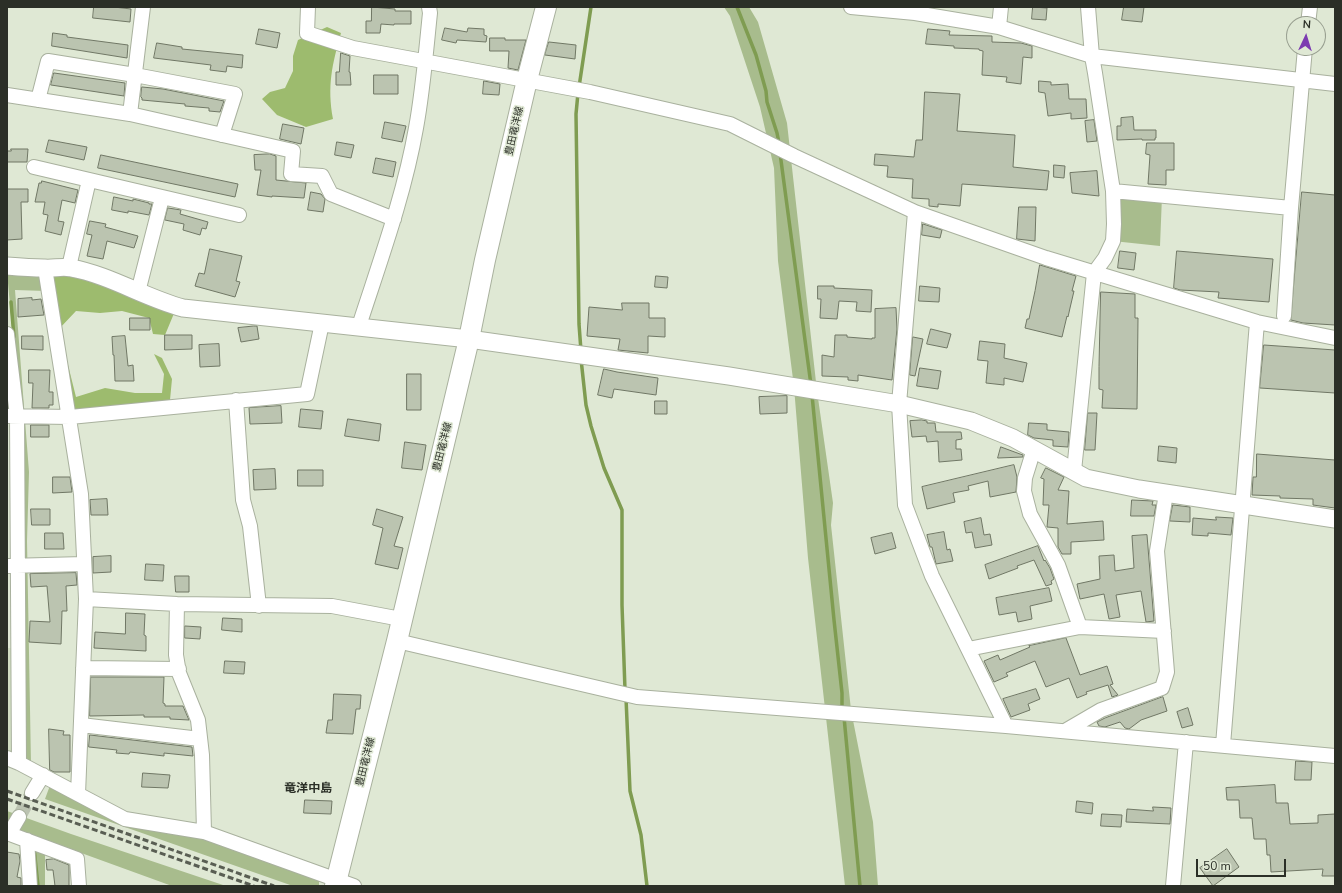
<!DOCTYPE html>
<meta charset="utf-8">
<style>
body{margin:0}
#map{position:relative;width:1342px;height:893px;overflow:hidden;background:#dfe8d4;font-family:"Nunito Sans",sans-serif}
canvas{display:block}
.frame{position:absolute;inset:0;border:8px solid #2b2f27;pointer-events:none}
.north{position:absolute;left:1286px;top:16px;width:40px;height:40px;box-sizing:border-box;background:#dfe8d4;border:1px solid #979e8f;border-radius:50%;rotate:4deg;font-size:11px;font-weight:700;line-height:16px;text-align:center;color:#2b2f27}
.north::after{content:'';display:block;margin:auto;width:14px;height:18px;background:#7c3bb0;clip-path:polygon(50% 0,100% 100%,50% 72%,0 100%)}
.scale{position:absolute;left:1196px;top:859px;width:90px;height:18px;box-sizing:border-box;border:2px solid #2b2f27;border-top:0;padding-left:5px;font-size:12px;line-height:14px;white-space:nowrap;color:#2b2f27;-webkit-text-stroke:3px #dfe8d4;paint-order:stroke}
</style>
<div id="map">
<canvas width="1342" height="893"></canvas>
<div class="frame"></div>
<div class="north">N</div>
<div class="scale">50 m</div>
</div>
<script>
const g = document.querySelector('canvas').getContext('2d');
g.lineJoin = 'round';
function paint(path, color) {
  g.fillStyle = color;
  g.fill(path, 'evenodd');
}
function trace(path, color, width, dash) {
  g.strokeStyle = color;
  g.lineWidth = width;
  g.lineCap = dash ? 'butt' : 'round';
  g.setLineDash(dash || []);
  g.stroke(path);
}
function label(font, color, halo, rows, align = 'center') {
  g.font = font + ' "Nunito Sans","Noto Sans JP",sans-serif';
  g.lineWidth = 3;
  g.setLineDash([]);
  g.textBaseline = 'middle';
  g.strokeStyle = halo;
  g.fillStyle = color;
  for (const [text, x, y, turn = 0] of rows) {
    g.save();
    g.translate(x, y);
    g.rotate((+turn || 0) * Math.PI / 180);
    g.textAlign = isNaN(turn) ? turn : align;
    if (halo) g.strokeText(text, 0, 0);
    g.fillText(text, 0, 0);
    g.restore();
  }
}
const built = new Path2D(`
 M7 648H13L14 754 7 752Z`);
const green = new Path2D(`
 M724 7H749L758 22 787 123 817 391 833 503 831 525 851 710 873 822 878 886H845L808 558 794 387 778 261 774 168 760 107 730 16Z
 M1113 191 1162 196 1160 246 1113 241Z
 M7 272 40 275 46 291 15 290 29 472 27 541 31 765 19 760 13 338Z
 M52 780 124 819 204 832 319 874V886H293L45 799Z
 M7 811 71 834 226 886H172L7 826Z
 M30 847 45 851V886H32Z`);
const forest = new Path2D(`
 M327 27 341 33C332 65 327 86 333 119L306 127 277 115 262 99 270 92 285 88 293 71V56L298 40Z
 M48 272 92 280 175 311 165 335 153 334 149 318 122 311 100 313 76 311 59 329 76 397 105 388 135 393H162L164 374 154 354 162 358 172 379 170 400 83 412 72 409Z`);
const stream = new Path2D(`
 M737 7 756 55 766 91 767 102 777 133 779 143
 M579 87 591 7
 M578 93 576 114 579 324 581 351
 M780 153 811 385
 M11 302 14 337
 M581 359 586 405 591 426 604 468 622 510V605L625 690
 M812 395 834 620 842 693V710
 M626 698 630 791 641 835 647 886
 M844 717 860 886
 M34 848 38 886`);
const building = new Path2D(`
 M94 7H114L131 9 130 22 93 18Z
 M372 7 395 9V11H411V24H394V25L381 24 380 33H366V21H371Z
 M1033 7 1047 8 1046 20 1032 19Z
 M1124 7H1144L1142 22 1122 20Z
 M445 28 467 32 468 28 484 29V35L487 36 486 42 457 40 456 43 442 40Z
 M259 29 280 33 277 48 256 44Z
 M928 29 950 31 949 35 992 36V42L1021 43 1032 46V58L1023 57 1021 84 1006 82 1007 77 982 75 983 51 979 50V49L954 48V46L926 44Z
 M53 33 67 35V37L128 45 127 58 52 46Z
 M490 38H505V40H526L518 70 508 68 509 51H490Z
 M549 42 576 45 575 59 545 55Z
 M157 43 182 47V49L243 55 242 68 227 66 226 72 210 70 211 65 154 58Z
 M341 53 350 56 349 72H350L351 85H336V72H339Z
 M54 73 125 83 124 96 51 85Z
 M374 75H398V94H374Z
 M484 81 500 84 499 95 483 94Z
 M1039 81 1051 82V85L1068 84 1069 99H1086L1087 118 1071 119V113L1048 116 1045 93 1039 92Z
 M142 87 163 89 224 101 220 112 209 111V108L185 106V104L142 100V98L141 97Z
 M925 92 960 94 957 131 1015 135 1013 167 1049 171 1047 190 962 184 960 206 938 204V207L929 206V199L912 198 913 179 887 177 888 166 874 165 875 154 914 157 916 140H922Z
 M1133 117 1134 130H1156V138H1155V140H1142V139L1117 140V126H1121V118Z
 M1094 120 1097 141 1087 142 1085 121Z
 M385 122 406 126 402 142 382 138Z
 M283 124 304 128 301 144 280 139Z
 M49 140 87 147 84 160 46 152Z
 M337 142 354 145 351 158 335 155Z
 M1147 143H1174V170H1166V185L1148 184 1150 155 1146 154Z
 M11 149H28L27 162H7V151H11Z
 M270 154 276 156V180L306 183 304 198 272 196V197L257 195 261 170H255L254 155Z
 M101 155 238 184 235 197 98 168Z
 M376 158 396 162 393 177 373 173Z
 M1054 165 1065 166 1064 178 1054 177Z
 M1097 171 1099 196 1072 193 1070 173Z
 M42 181 78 190 75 203 62 200 58 221 64 222 61 235 45 231 48 215 43 214 45 202H35L39 183H41Z
 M7 189H28V202H21L22 239 7 240Z
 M311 192 321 194 325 199 323 212 308 210Z
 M1302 192 1335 195V325L1303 323 1291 320Z
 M114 197 133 201V199L149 203V204H152L149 215 128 211V213L112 210Z
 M1019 207H1036L1035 241 1017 239Z
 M168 208 181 210 180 214 208 222 206 229 202 228 200 235 183 230 184 224 165 220Z
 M90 221 106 224 105 227 138 236 134 248 107 241 103 259 87 256 92 235 87 234Z
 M923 224 942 230 940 238 922 235Z
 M210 249 242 256 236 281 240 282 235 297 195 286 199 273 204 274Z
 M1120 251 1136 253 1134 270 1118 268Z
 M1177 251 1273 259 1269 302 1218 298 1219 292 1180 290 1174 288Z
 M1040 265 1076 276 1072 291H1074L1070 308 1068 317 1067 316 1062 337 1025 328 1027 319H1029L1035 291Z
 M656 276 668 277 667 288 655 287Z
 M818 286H834V288L872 290 871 312 856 311 857 302 839 301 837 319 820 318 821 299H818Z
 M920 286 940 288 939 302 919 301Z
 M1101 292 1135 294V318H1138L1137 409 1102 408 1103 390 1099 389V367Z
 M32 298V300L41 299 44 315 18 317V299Z
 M622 303H649V318H665V337L648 336V353L618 350 620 339 587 336 589 307 622 310Z
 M896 308 897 329 892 380 858 375V381L848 380V377L822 376V355L834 357 835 335H847V337L872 339V338H875V309Z
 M130 318H150V330H130Z
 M254 326H257L259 339 241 342 238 328Z
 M931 329 951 334 947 348 927 344Z
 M165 335H192V349L165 350Z
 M22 336H43V350L22 349Z
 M125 336 128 366 133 365 134 381H115L114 355H113L112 337Z
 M913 337 923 339 915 376 910 375Z
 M980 341 1005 344 1004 358 1027 363 1023 382 1004 378V385L986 383 988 361 978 360Z
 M219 344 220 366 200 367 199 345Z
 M1264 345 1335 350V393L1260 388Z
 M920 368 941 371 938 389 917 386Z
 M604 369 617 372 658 378 656 395 614 389 612 398 598 395Z
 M29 370H50L49 392H53V405H49V408H32L33 383H29Z
 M407 374H421V410H407Z
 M787 396V413L760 414 759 397Z
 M655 401H667V414H655Z
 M281 406 282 423 250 424 249 408Z
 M301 409 323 411 321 429 299 427Z
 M1088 413H1097L1095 450H1085Z
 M348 419 381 424 379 441 345 436Z
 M922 420 927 421V423H935L936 432H961L962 439 956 440V449H961L962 460 939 462 938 441 927 442 926 436 912 437 910 421Z
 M1029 423 1047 424V430L1069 432 1068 447 1053 446V440L1034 438 1028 435Z
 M31 425H49V437H31Z
 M405 442 426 445 422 470 402 468Z
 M1159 446 1177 448 1176 463 1158 461Z
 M1001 447 1020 454 1023 455V457L998 458Z
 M1257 454 1335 460V508L1313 505V499L1280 498V496L1252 495 1253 477H1256Z
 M1014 465 1017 477 1016 492 990 497 988 481 968 486 969 490 953 493 955 502 927 509 922 487Z
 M1046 468 1064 477 1058 490 1069 491 1067 524 1103 521 1104 540 1071 542V554H1062L1058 547V528L1047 527 1049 505H1043L1044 479 1041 478Z
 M275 469 276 489 254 490 253 470Z
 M298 470H323V486H298Z
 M53 477H70L72 492 53 493Z
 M107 499 108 515H91L90 500Z
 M1132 500 1153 501 1152 505H1156L1154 516H1131Z
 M1173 505 1190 507V522L1170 521Z
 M31 509H50V525H32Z
 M377 509 403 517 394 546 403 548 398 569 375 564 383 528 373 525Z
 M1216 517 1233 518 1231 535 1208 533V536L1192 535 1193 518 1216 520Z
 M981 518 984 535 990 534 992 545 975 548 972 532 966 533 964 522Z
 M944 532 947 550 950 549 953 561 936 564 932 547H930L927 535Z
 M45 533H63L64 549H45Z
 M892 533 896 548 875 554 871 538Z
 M1147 535 1154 621 1146 622 1141 591 1116 595 1120 617 1109 619 1104 594 1080 599 1077 584 1100 579 1099 556 1114 555 1115 571 1134 568 1132 536Z
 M1038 546 1044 561 1045 560 1050 568 1054 579 1051 581 1052 584 1046 586 1034 560 1017 566 1018 568 989 579 985 565Z
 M111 556V572L93 573V557Z
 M146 564 164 565 163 581 145 580Z
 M76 573 77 585 66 586 67 611H62L61 644 29 642 30 621 50 622 47 586 31 587 30 574Z
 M175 576H189V592H176Z
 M1049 588 1052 601 1030 606 1032 619 1018 622 1016 612 999 615 996 598Z
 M126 613 145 614 144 635 146 636V651L94 648 95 632 125 634Z
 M223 618 242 619V632L222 630Z
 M185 626 201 627 200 639 185 638Z
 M1066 638 1080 675 1107 666 1113 684 1110 685 1118 695 1112 697 1108 685 1086 692 1087 694 1077 698 1069 678 1046 687 1035 661 1006 673 1008 676 994 682 984 661 998 655 1000 660 1030 647 1029 646Z
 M225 661 245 662 244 674 224 673Z
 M91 677H164L163 703 165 704V706H183L189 720 170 719V717H144V715L90 716Z
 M1036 689 1040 699 1028 704 1030 710 1011 717 1003 699Z
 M334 694 361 695 360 709H356L353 734 326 733 328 720H332Z
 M1163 697 1167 711 1141 720 1129 729 1125 728 1120 722 1105 727 1099 726 1097 722 1105 718Z
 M1188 708 1193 725 1182 728 1177 712Z
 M49 729 64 731 63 735H70V772H54L50 770Z
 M90 735 192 747 193 756 164 753V756L130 752 129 754 116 753 117 750 89 747Z
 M1296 761 1312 762 1311 780H1295Z
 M143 773 170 775 168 788 142 787Z
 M1275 785 1276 803H1288L1290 824 1318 823V815L1335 814V876H1322L1323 869 1271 872 1270 855H1267L1266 839H1254L1252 818H1240L1239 800H1227L1226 788Z
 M305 800 332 801 331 814 304 813Z
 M1077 801 1093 803 1092 814 1076 812Z
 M1153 807 1171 808 1170 824 1126 822 1127 809 1153 811Z
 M1102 814 1122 815 1121 827 1101 826Z
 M1227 849 1239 867 1213 886 1200 868Z
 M7 852 19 854 20 861 17 877 21 878V886H7Z
 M54 859 69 865V886H55L53 870H47L46 860Z`);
const minorTunnel = new Path2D(`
 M19 817 32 793`);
const minor = new Path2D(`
 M308 7 307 33 353 48 590 92 730 124 794 156 915 212 1046 258 1257 322 1335 338
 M851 7 915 13 999 27 1092 56 1335 84
 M1308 24 1310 7
 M999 27 1001 7
 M7 95 130 114 293 151 291 174 322 176 331 194 394 219
 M38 100 48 61 135 75 235 94 222 135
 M130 114 143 7
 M34 167 239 215
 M1113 191 1291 208
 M915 212 899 404 905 505 932 576 1006 726
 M69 267 89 180
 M45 268 81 494 86 599 78 794
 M138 292 162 198
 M1284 316 1291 208 1305 48
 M359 326C380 261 404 196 416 128 423 90 426 51 430 13L429 7
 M7 334 17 416 19 763
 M236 400 243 500 250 526 259 606
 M7 416 70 417 307 394 322 323
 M1034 449 1025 478 1024 491 1030 514 1058 565 1080 627
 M1074 471 1094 273 1105 258 1113 241 1114 224 1113 191 1095 73 1092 56 1088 7
 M7 566 84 564
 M86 599 177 604 332 606 401 619
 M177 604 176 655 179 673 198 720 202 755 204 832
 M397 641 637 697 1006 726 1335 756
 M968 649 1080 627 1164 631
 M83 668 179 669
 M81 725 200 739
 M1065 731 1101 710 1162 688 1167 672 1157 551 1166 493
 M1223 745 1257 322
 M7 758 19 763 125 819 204 832 354 886
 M32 793 43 775
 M7 833 77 859 79 886
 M9 834 19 817
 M27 840 30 886
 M1173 886 1186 742`);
const tertiary = new Path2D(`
 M7 266C19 267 31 268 44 268 53 269 62 266 71 268 110 275 145 298 183 308L469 339 729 376 899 404 971 421 1013 438 1086 478 1139 489 1335 519`);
const secondary = new Path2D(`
 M335 886 397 641 469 339 485 260 527 80 546 7`);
const rail = new Path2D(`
 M7 791 274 886
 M7 799 254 886`);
const streetNames = [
 ["豊田竜洋線",515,131,-77],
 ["豊田竜洋線",443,447,-76],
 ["豊田竜洋線",366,762,-76]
];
const quarterNames = [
 ["竜洋中島",308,789]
];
paint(built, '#d1dec2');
paint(green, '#a8bc8d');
paint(forest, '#9dbb6e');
trace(stream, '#7f9c51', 3.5);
paint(building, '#bbc4b0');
trace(building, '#707765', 1);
trace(minorTunnel, '#bbc3b1', 14, [14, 7]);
trace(minor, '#a9b19e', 16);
trace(tertiary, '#a9b19e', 19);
trace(secondary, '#a9b19e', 22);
trace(minor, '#fff', 14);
trace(tertiary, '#fff', 17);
trace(secondary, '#fff', 20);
trace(rail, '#595e53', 3, [6, 3]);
label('10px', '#2b2f27', '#dfe8d4', streetNames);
label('bold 12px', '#2b2f27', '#dfe8d4', quarterNames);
</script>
